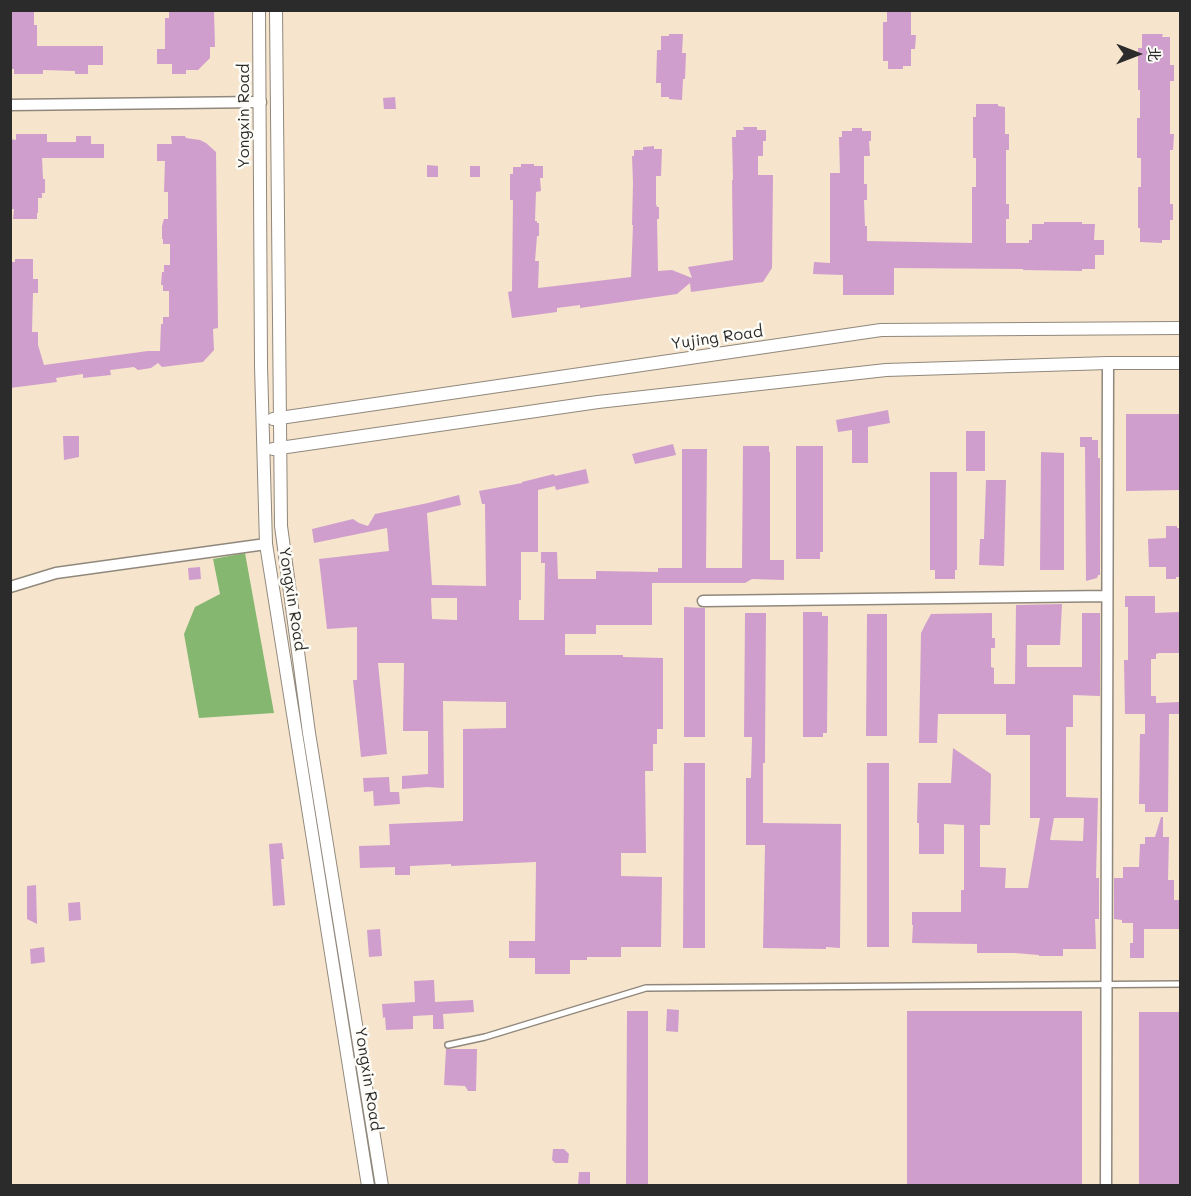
<!DOCTYPE html>
<meta charset="utf-8">
<style>
body{margin:0}
#map{position:relative;width:1191px;height:1196px;overflow:hidden;background:#f6e4cc;font-family:Mali,"LXGW WenKai TC",sans-serif}
canvas{display:block}
.frame{position:absolute;inset:0;border:12px solid #2b2b2b;pointer-events:none}
.north{position:absolute;left:1107px;top:24px;width:60px;height:60px;-webkit-text-stroke:4px #fdfcf7;paint-order:stroke;rotate:90deg;font-size:16px;font-weight:700;line-height:24px;text-align:center;color:#2b2b2b}
.north::after{content:'';display:block;margin:auto;width:21px;height:27px;background:#2b2b2b;clip-path:polygon(50% 0,100% 100%,50% 72%,0 100%)}
</style>
<div id="map">
<canvas width="1191" height="1196"></canvas>
<div class="frame"></div>
<div class="north">北</div>
</div>
<script>
const g = document.querySelector('canvas').getContext('2d');
g.lineJoin = 'round';
function paint(path, color) {
  g.fillStyle = color;
  g.fill(path, 'evenodd');
}
function trace(path, color, width, dash) {
  g.strokeStyle = color;
  g.lineWidth = width;
  g.lineCap = dash ? 'butt' : 'round';
  g.setLineDash(dash || []);
  g.stroke(path);
}
function label(font, color, halo, rows, align = 'center') {
  g.font = font + ' Mali,sans-serif';
  g.lineWidth = 5;
  g.setLineDash([]);
  g.textBaseline = 'middle';
  g.strokeStyle = halo;
  g.fillStyle = color;
  for (const [text, x, y, turn = 0] of rows) {
    g.save();
    g.translate(x, y);
    g.rotate((+turn || 0) * Math.PI / 180);
    g.textAlign = isNaN(turn) ? turn : align;
    if (halo) g.strokeText(text, 0, 0);
    g.fillText(text, 0, 0);
    g.restore();
  }
}
const forest = new Path2D(`
 M245 553 274 713 199 718 184 634 195 607 220 594 213 559Z`);
const building = new Path2D(`
 M10 10H34V25H37V46H103V65H88V74H75V71L43 70V74H14V69H10Z
 M169 10H214L215 47H210V58L198 70H186V74H172V64H157V49H165V18H169Z
 M887 10H911V35H916L915 49H911V66H903V69H888V61H883V22H887Z
 M669 34H683L682 53H686L685 79H683L682 100 669 99V97H661V83H656L657 50H661V36H669Z
 M1142 34H1163L1162 37H1170V65H1174V81H1170V134H1174L1173 150H1170V204H1173V220H1170V240H1162V243L1140 242V228H1138V187H1141V158H1137V118H1140V90H1138V48H1142Z
 M395 97 396 109H384L383 98Z
 M976 104H998V106L1005 107V134H1009V150H1006V204H1009V219H1006V243H1029V240H1032V224H1044V222H1082V224H1095L1094 240H1104V255H1095V269H1082V271L1023 270V269L894 268V295H843V275L813 274 814 262 830 263V173H840L839 137H842V131H852V128H862V131H871V141H869L870 156H864V184H867V200H864L865 226H867V241L972 243V187H976V158H973V117H976Z
 M743 127H757V130H766V141H763V156H758V175H773L772 268 763 282 691 292 690 283 677 294 580 308V305L557 308V312L512 318 508 292 512 291 513 200H510V174H513V167H521V164H534V166H543V178H540L541 191 536 192 535 221H537V223H539V236H537L535 261H539L538 288 631 277 633 225H632L633 183 632 156H634V150H643V147L654 146V149H662L661 176H656V204L657 207H659V219H657L658 271 672 270 692 278 688 267 733 260 732 180H733L732 137H736V130H744Z
 M16 134H47V142H76V136H91V144H104V158H42L43 179H45V193H42V198H38V213H37V219H13L14 209H10V139L16 140Z
 M171 136H185L186 138 200 140 206 143 216 152 218 328 213 329 214 350 203 362 162 367 158 363 151 368 138 370 134 367 110 370 111 375 83 378V374L56 378 57 382 10 388V262H15V259H33V279H38V293H33L32 332H38V345L44 365 148 351H160L161 324H163V317H169V291H163V285H161L162 272H164V265H170V244H163V239H162V226L164 219H168V192H164L165 161H157V144H172Z
 M427 165 438 166V177H427Z
 M470 166H480V177H470Z
 M888 410 890 423 868 427V463H852V430L838 432 836 420Z
 M1126 414H1180V490L1126 491Z
 M966 431H985V471H966Z
 M63 436H79V457L64 460Z
 M1080 437H1092V440H1098V458H1100V575H1098L1097 578 1086 581 1085 447H1080Z
 M673 444 676 455 635 464 632 454Z
 M743 446H769V452H770V560H784V580L752 579 745 583H652V625H596V634H565V655H623V657L663 658V729H657V744H653V771H645L646 853H621V876L662 877 661 947H621V957H587V960H570V974H535V958H509V941H535L536 862 451 866V864L410 866V875H395V867L360 868 359 846 390 845 389 824 463 821V729L506 728V702L443 701 444 788 427 787 402 789V776L428 774V731H403L404 663H378L387 754 361 757 353 680H357V627L327 629 319 559 389 551 387 528 314 543 312 529 353 519 359 523 368 526 375 514 428 503 459 495 461 505 427 513 432 585 486 586 485 504H482L479 491 522 483V482L554 474 555 476 586 469 589 483 556 490 555 486 538 490V552H521V600H519V620H544L545 563H541V552H557L558 579H596V571L658 572V568H682V449H707L706 568H742ZM431 598H457V620L432 619Z
 M796 446H823V552H820V559H796Z
 M1041 452 1064 453V570H1040Z
 M930 472H957V570H955V579H935V570H930Z
 M986 480H1006L1004 566 979 565 980 539H984Z
 M1166 526H1177V528H1180V577H1176V579H1166V567H1149L1148 539 1166 538Z
 M200 567 201 579 189 580 188 568Z
 M1125 596H1155V613L1180 612V653H1159L1156 654V659H1151V696H1156V703L1180 702V714H1169L1168 812H1145V804H1139L1140 734H1145V714H1125L1124 660H1128V607H1125Z
 M1062 604 1060 645H1027V667H1082V613H1100V696L1073 695V727H1066V797L1098 798 1096 878H1099V919H1095L1096 949H1063V956H1039V955L1015 953H977V944L912 943 913 925H912V912H961V890H964V825L944 824V854H919V823H917L918 783H951L953 748 991 774 990 825H980V867L1006 868 1005 888H1028L1040 818H1030V735H1006V714H938L937 743H919L921 633 926 623 931 614 992 613V638H995V648H991V667L994 668V684H1015L1016 605ZM1054 818H1084L1083 841 1050 840Z
 M684 607 705 608V737H684Z
 M803 612H822V616H828L827 733H823V737H803Z
 M745 613H766L765 752V763H763V823L841 824 840 948 826 947V949L763 948 765 845H746V778H751L752 737H744Z
 M867 614H887V736H866Z
 M684 763H705V948H683Z
 M867 763H889V947H867Z
 M389 777 390 792H399L400 804 374 806 373 791 364 792 363 778Z
 M1161 817H1163V837H1169L1168 880H1174V900H1180V929H1144V958H1130V943H1133V923H1122V920L1114 919V878H1123V867H1139L1140 844H1145V837H1155Z
 M282 843 284 859H281L285 905 273 906 269 844Z
 M36 885 37 924 27 919V886Z
 M80 902 81 920 69 921 68 903Z
 M380 929 382 956 369 957 367 930Z
 M44 947 45 962 31 964 30 949Z
 M434 980 435 1002 473 1000 474 1012 443 1014 444 1029H433V1015L413 1016V1029L386 1030 385 1017 383 1018 382 1004 415 1002 414 981Z
 M667 1009 679 1010 678 1032 666 1031Z
 M627 1011H648V1185H626Z
 M907 1011H1082V1185H907Z
 M1139 1012H1180V1185H1139Z
 M446 1049H477L476 1091H468L465 1086 444 1085Z
 M553 1149H564L569 1154 568 1163H555L552 1160Z
 M579 1172H590V1185H578Z`);
const service = new Path2D(`
 M448 1045 485 1037 646 988 1180 984`);
const minor = new Path2D(`
 M10 105 261 102
 M10 587 56 573 266 544
 M703 601 1107 596
 M1106 1186 1108 363`);
const tertiary = new Path2D(`
 M259 10 261 366 266 544 368 1186
 M276 10 281 526 309 733 382 1186
 M273 419 881 330 1180 328
 M273 449 598 402 886 370 1108 363H1180`);
const streetNames = [
 ["Yongxin Road",244,116,-90],
 ["Yujing Road",717,338,-8],
 ["Yongxin Road",292,599,81],
 ["Yongxin Road",368,1079,81]
];
paint(forest, '#85b771');
paint(building, '#cf9ecd');
trace(service, '#90887c', 8);
trace(minor, '#90887c', 13);
trace(tertiary, '#90887c', 14);
trace(service, '#fff', 5);
trace(minor, '#fff', 10);
trace(tertiary, '#fff', 12);
label('16px', '#2b2b2b', '#fdfcf7', streetNames);
</script>
